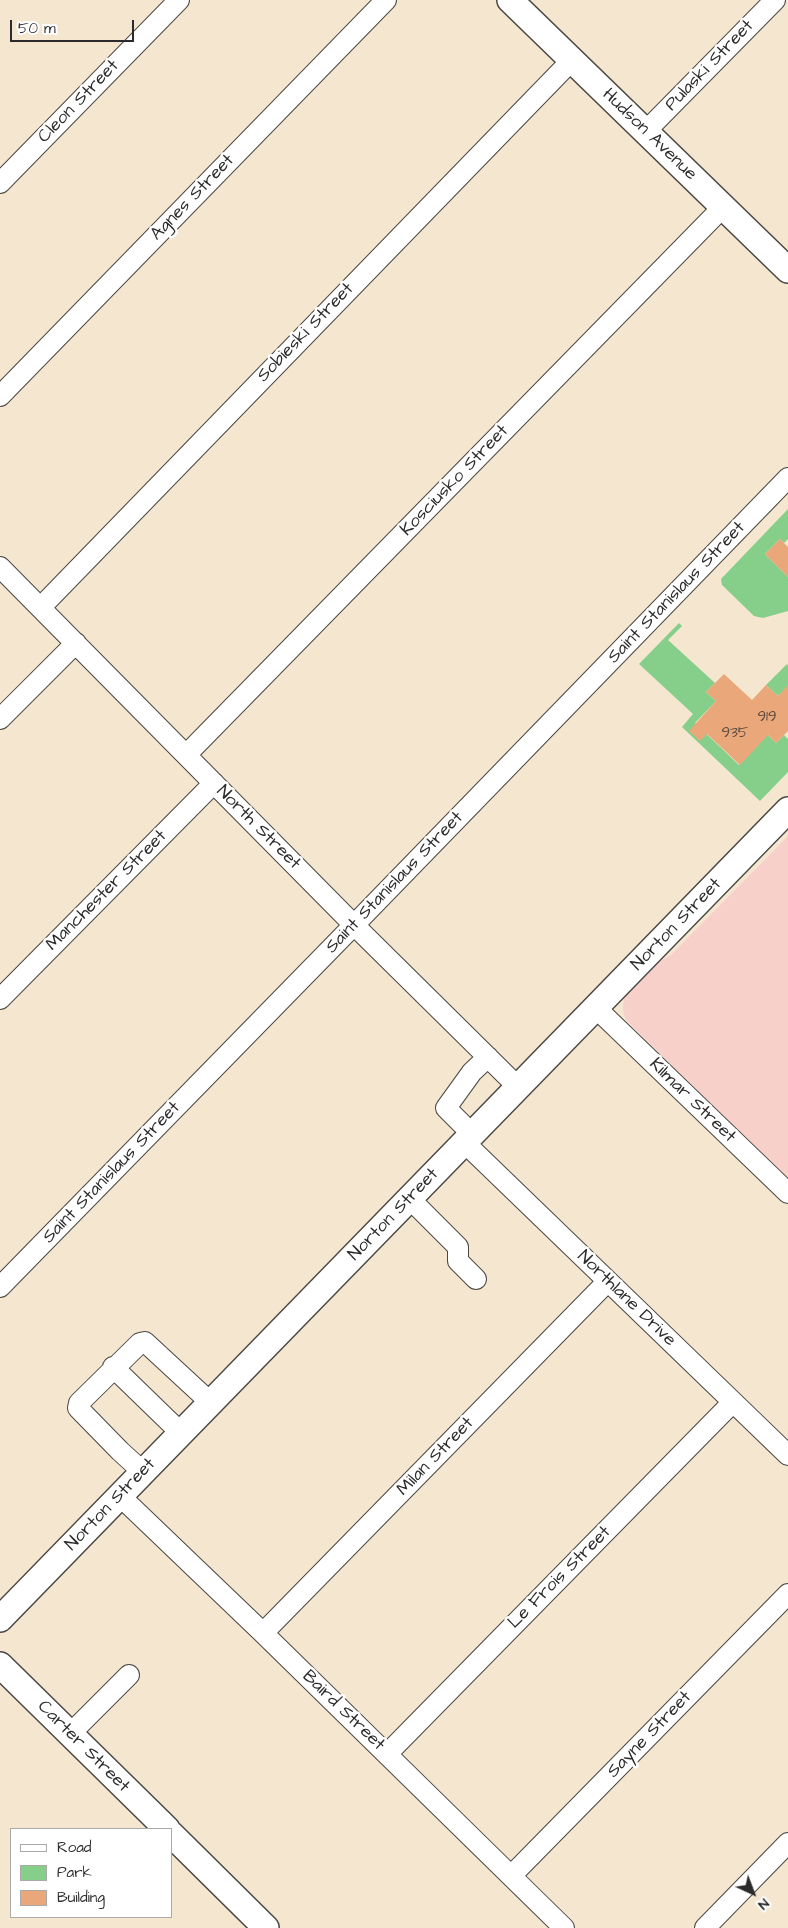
<!DOCTYPE html>
<style>
body{margin:0}
#map{position:relative;width:788px;height:1928px;overflow:hidden;background:#f5e6d0;font-family:"Architects Daughter",sans-serif}
canvas{display:block}
.legend{position:absolute;left:10px;top:1828px;width:162px;height:90px;box-sizing:border-box;background:#fff;border:1px solid #aaa;margin:0;padding:6px 9px;list-style:none;font-size:15px;color:#2b2b2b}
.legend li{display:flex;align-items:center;gap:10px;height:25px}
.legend b{width:25px;border:1px solid #aaa}
.north{position:absolute;left:728px;top:1868px;width:50px;height:50px;-webkit-text-stroke:4px #fff;paint-order:stroke;rotate:137deg;font-size:14px;font-weight:700;line-height:20px;text-align:center;color:#2b2b2b}
.north::after{content:'';display:block;margin:auto;width:18px;height:22px;background:#2b2b2b;clip-path:polygon(50% 0,100% 100%,50% 72%,0 100%)}
.scale{position:absolute;left:10px;top:20px;width:124px;height:22px;box-sizing:border-box;border:2px solid #2b2b2b;border-top:0;padding-left:6px;font-size:15px;line-height:18px;white-space:nowrap;color:#2b2b2b;-webkit-text-stroke:4px #fff;paint-order:stroke}
</style>
<div id="map">
<canvas width="788" height="1928"></canvas>
<ul class="legend">
<li><b style="height:6px;background:#fff"></b>Road</li>
<li><b style="height:14px;background:#85cf8b"></b>Park</li>
<li><b style="height:14px;background:#eaa77a"></b>Building</li>
</ul>
<div class="north">N</div>
<div class="scale">50 m</div>
</div>
<script>
const g = document.querySelector('canvas').getContext('2d');
g.lineJoin = 'round';
function paint(path, color) {
  g.fillStyle = color;
  g.fill(path, 'evenodd');
}
function trace(path, color, width, dash) {
  g.strokeStyle = color;
  g.lineWidth = width;
  g.lineCap = dash ? 'butt' : 'round';
  g.setLineDash(dash || []);
  g.stroke(path);
}
function label(font, color, halo, rows, align = 'center') {
  g.font = font + ' "Architects Daughter",sans-serif';
  g.lineWidth = 5;
  g.setLineDash([]);
  g.textBaseline = 'middle';
  g.strokeStyle = halo;
  g.fillStyle = color;
  for (const [text, x, y, turn = 0] of rows) {
    g.save();
    g.translate(x, y);
    g.rotate((+turn || 0) * Math.PI / 180);
    g.textAlign = isNaN(turn) ? turn : align;
    if (halo) g.strokeText(text, 0, 0);
    g.fillText(text, 0, 0);
    g.restore();
  }
}
const built = new Path2D(`
 M788 836V1179L634 1028 625 1018 623 1008 624 998 629 990 655 964 671 955Z`);
const green = new Path2D(`
 M788 509V539L784 543 780 539 765 554 788 577V611L763 618 754 616 722 585 721 579Z
 M679 623 682 626 668 640 715 683 706 692 716 701 695 723 739 765 767 734 776 743 784 735 788 739V772L760 801 682 727 693 714 639 664Z
 M787 664 788 666V699L781 693 778 696 766 685Z`);
const building = new Path2D(`
 M780 539 788 547V577L765 554Z
 M724 674 752 700 766 685 778 696 788 685V731L776 743 768 735 740 765 707 734 700 741 689 731 716 701 706 692Z`);
const minor = new Path2D(`
 M645 132 775 0
 M0 183 179 0
 M0 396 386 0
 M0 567 354 925 518 1087
 M41 607 572 60
 M0 719 76 643
 M186 755 723 207
 M0 999 214 783
 M596 1008 788 1193
 M473 1135 446 1108 472 1072 488 1057
 M465 1143 788 1455
 M410 1199 458 1247V1261L476 1279
 M0 1287 354 925 788 478
 M113 1367 181 1433
 M143 1472 120 1451 78 1408 79 1403 140 1343 145 1342 211 1403
 M120 1496 263 1633 564 1928
 M263 1633 608 1281
 M70 1734 129 1675
 M387 1754 733 1402
 M511 1876 788 1594
 M705 1928 788 1843`);
const major = new Path2D(`
 M510 0 788 270
 M0 1619 788 810
 M0 1665 167 1829
 M171 1834 266 1928`);
const numberNames = [
 ["919",767,718],
 ["935",735,734]
];
const streetNames = [
 ["Pulaski Street",710,66,-46],
 ["Cleon Street",79,102,-46],
 ["Hudson Avenue",649,135,44],
 ["Agnes Street",193,198,-46],
 ["Sobieski Street",306,333,-46],
 ["Kosciusko Street",455,481,-46],
 ["Saint Stanislaus Street",677,593,-46],
 ["North Street",258,828,45],
 ["Saint Stanislaus Street",395,883,-46],
 ["Manchester Street",107,891,-45],
 ["Norton Street",677,925,-46],
 ["Kilmar Street",692,1101,44],
 ["Saint Stanislaus Street",112,1173,-46],
 ["Norton Street",394,1215,-46],
 ["Northlane Drive",626,1299,44],
 ["Milan Street",436,1457,-46],
 ["Norton Street",111,1505,-46],
 ["Le Frois Street",560,1578,-45],
 ["Baird Street",343,1711,44],
 ["Sayne Street",650,1735,-46],
 ["Carter Street",83,1747,45]
];
paint(built, '#f7d0ca');
paint(green, '#85cf8b');
paint(building, '#eaa77a');
trace(minor, '#494744', 22);
trace(major, '#494744', 28);
trace(minor, '#fff', 20);
trace(major, '#fff', 25);
label('15px', '#5b4a3f', null, numberNames);
label('18px', '#2b2b2b', '#fff', streetNames);
</script>
